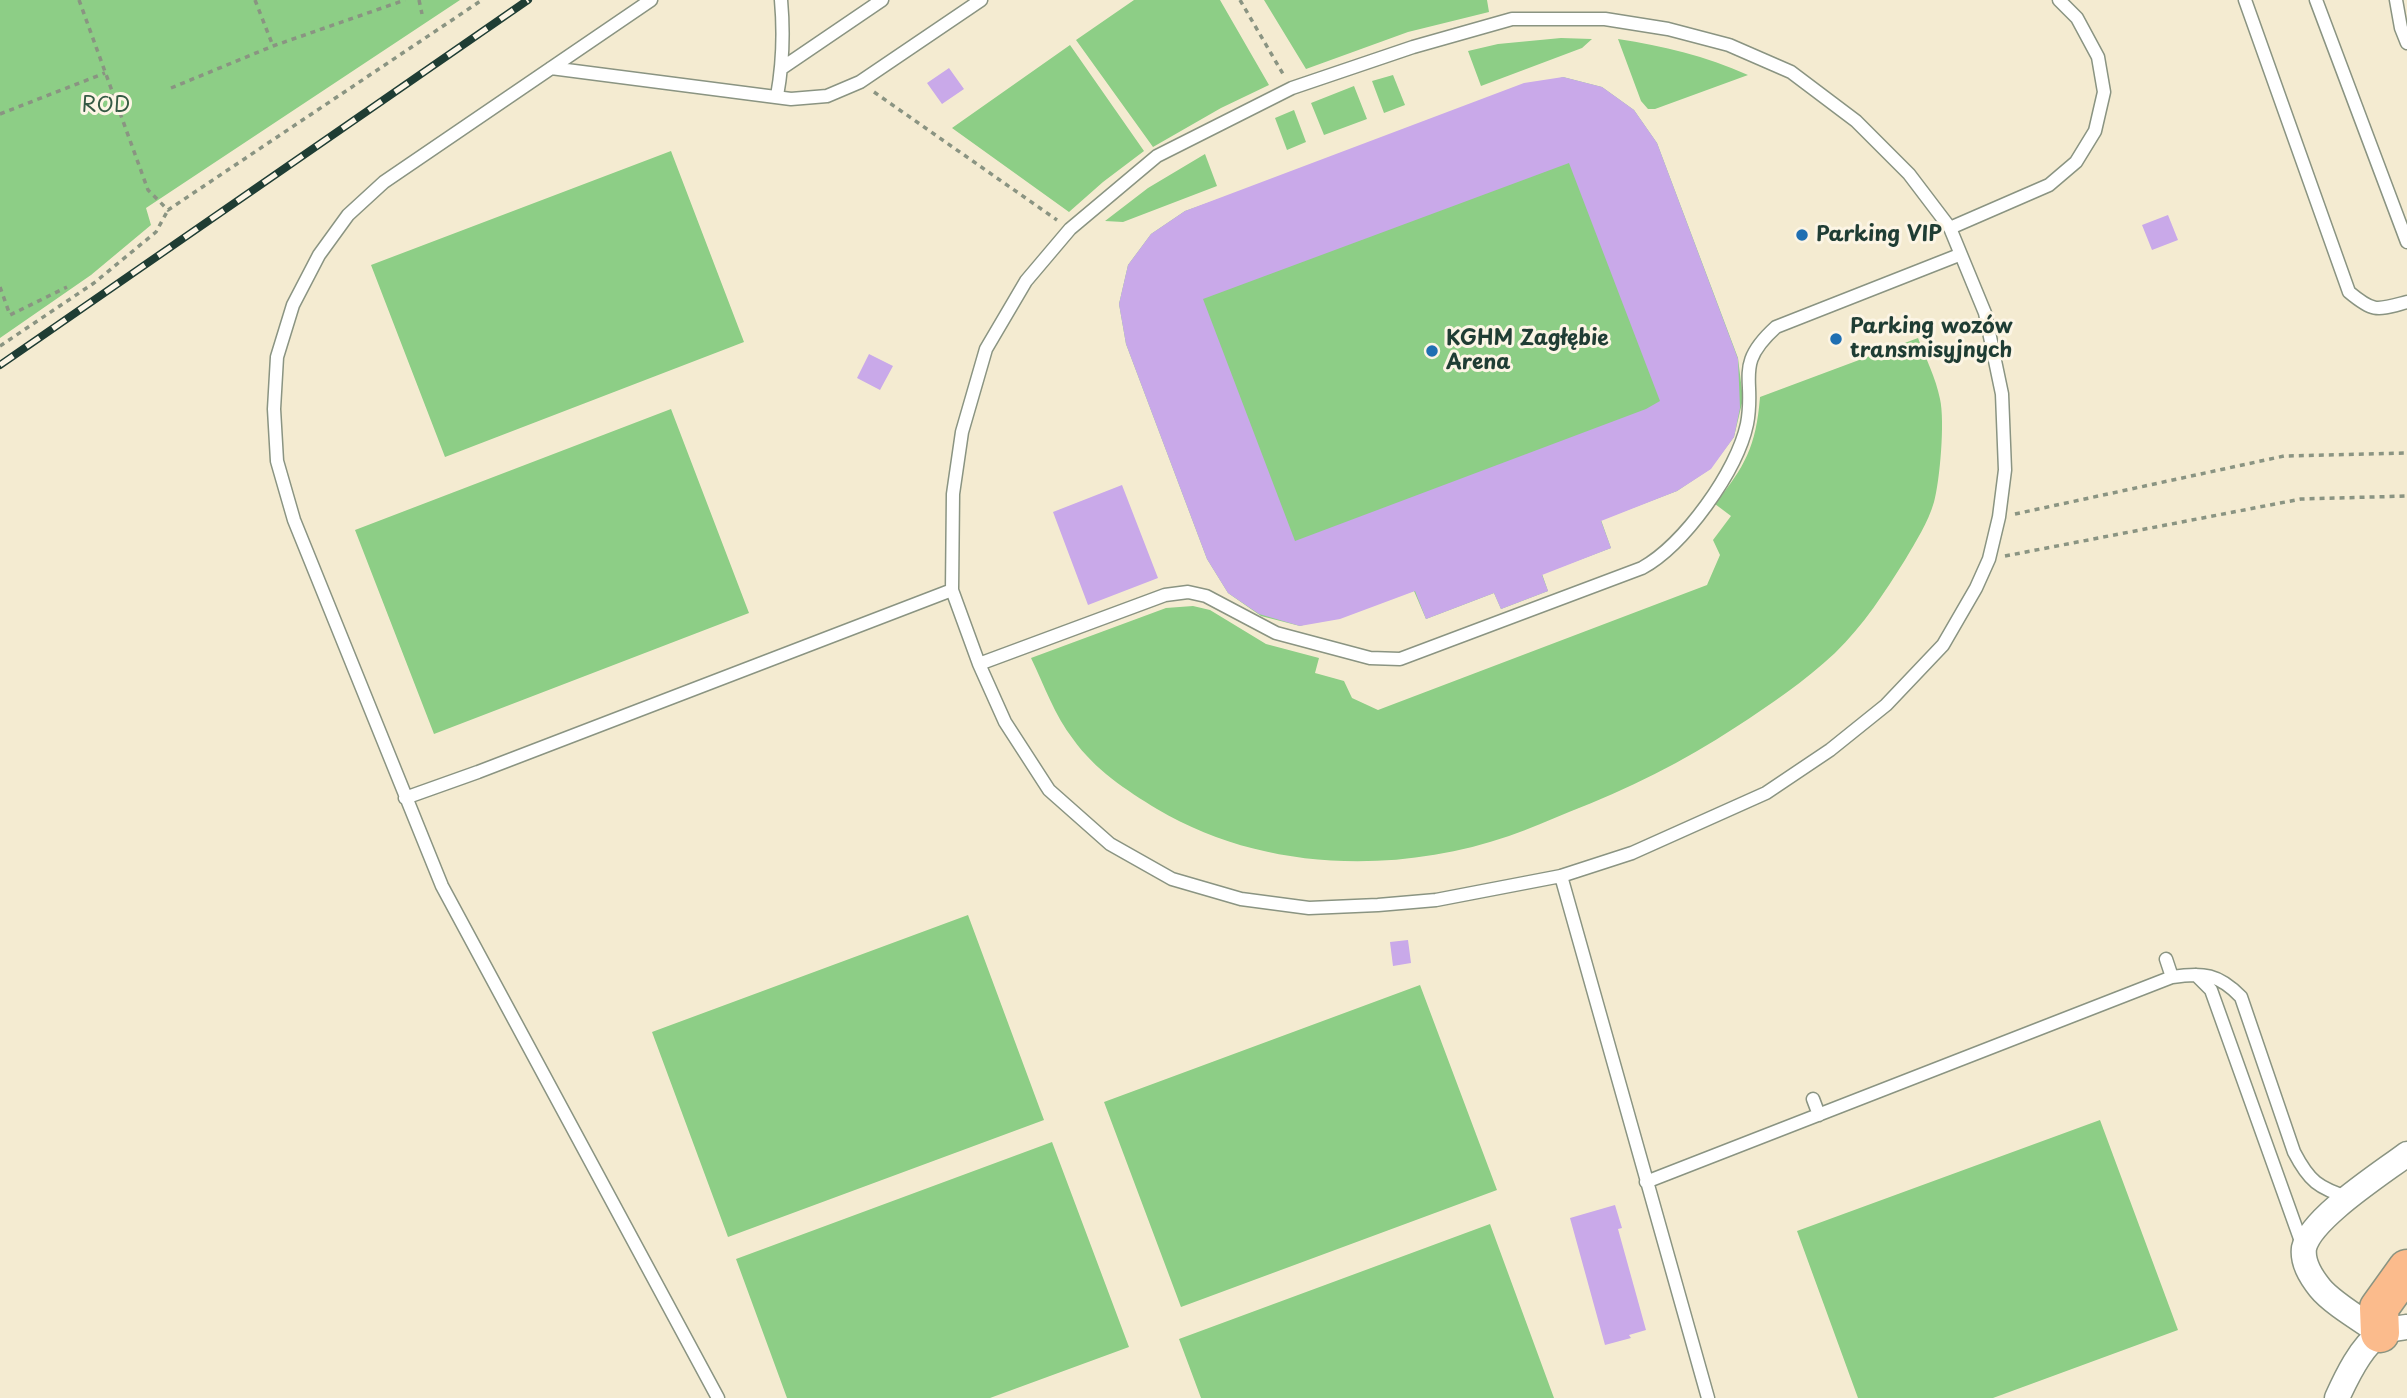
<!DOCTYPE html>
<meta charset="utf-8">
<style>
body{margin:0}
canvas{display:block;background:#f4ebd1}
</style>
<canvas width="2407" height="1398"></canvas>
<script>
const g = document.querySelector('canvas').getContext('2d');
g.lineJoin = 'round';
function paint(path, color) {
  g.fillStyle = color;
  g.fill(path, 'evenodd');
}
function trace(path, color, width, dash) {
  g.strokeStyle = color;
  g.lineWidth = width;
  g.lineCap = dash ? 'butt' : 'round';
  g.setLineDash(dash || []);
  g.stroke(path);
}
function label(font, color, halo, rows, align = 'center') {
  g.font = font + ' "Playpen Sans",sans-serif';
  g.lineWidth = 6;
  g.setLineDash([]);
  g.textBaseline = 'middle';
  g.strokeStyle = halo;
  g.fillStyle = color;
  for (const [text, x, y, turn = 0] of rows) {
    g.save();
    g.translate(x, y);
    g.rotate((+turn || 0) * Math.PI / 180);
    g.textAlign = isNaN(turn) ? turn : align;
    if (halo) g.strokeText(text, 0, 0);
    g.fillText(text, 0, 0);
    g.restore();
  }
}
const green = new Path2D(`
 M0 0H460L146 208 151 225 91 275 0 338Z
 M1134 0H1220L1269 85 1221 108 1153 147 1076 40Z
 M1264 0H1487L1489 12 1408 32 1306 69Z
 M1561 38 1592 39 1582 48 1481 86 1468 51 1498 44Z
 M1618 39C1664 46 1705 56 1748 75L1655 109H1648L1641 101Z
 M1070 45 1144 151 1103 182 1069 212 952 128Z
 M1393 75 1405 105 1384 113 1372 81Z
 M1563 77 1602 87 1634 110 1657 143 1738 358 1743 399 1734 437 1710 469 1677 491 1601 520 1611 548 1542 574 1548 591 1501 609 1494 593 1426 619 1414 591 1300 626 1261 616 1228 593 1207 559 1126 344 1119 304 1128 265 1151 234 1185 211Z
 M1354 86 1367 119 1324 135 1311 103Z
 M1294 110 1306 142 1287 150 1275 118Z
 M671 151 744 342 445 457 371 265Z
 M1205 154 1217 186 1123 222 1105 221 1148 188Z
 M1918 338C1925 357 1936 378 1940 399 1945 421 1940 480 1934 502 1928 523 1916 541 1905 560 1885 592 1863 626 1835 653 1805 681 1770 705 1736 727 1683 762 1628 789 1569 812 1549 820 1529 829 1509 836 1395 875 1261 871 1157 809 1126 790 1095 770 1073 739 1055 716 1044 685 1031 658L1166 608 1193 606 1210 610 1266 644 1319 658 1315 673 1344 681 1352 698 1378 710 1707 585 1720 555 1713 540 1731 516 1715 504C1745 466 1756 447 1760 397Z
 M671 409 749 613 434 734 355 530Z
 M968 915 1044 1120 728 1237 652 1032Z
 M1420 985 1497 1190 1181 1307 1104 1102Z
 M2100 1120 2178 1330 1993 1398H1858L1797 1231Z
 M1052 1142 1129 1347 990 1398H787L736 1259Z
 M1490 1224 1554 1398H1201L1179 1339Z`);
const building = new Path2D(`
 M949 68 964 89 942 104 927 83Z
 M1563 77 1602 87 1634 110 1657 143 1738 359 1740 408 1734 437 1711 469 1677 491 1601 521 1611 548 1542 575 1548 591 1501 609 1494 593 1426 619 1415 591 1340 619 1300 626 1259 614 1228 593 1207 559 1126 344 1119 304 1128 265 1151 234 1185 211 1524 83ZM1569 163 1660 401 1646 409 1295 541 1203 299Z
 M2168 215 2178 240 2152 250 2142 225Z
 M869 354 893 366 880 390 857 378Z
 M1122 485 1158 578 1088 605 1053 512Z
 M1408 940 1411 963 1393 966 1390 942Z
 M1615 1205 1622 1228 1618 1229 1646 1330 1629 1335 1631 1338 1605 1345 1570 1218Z`);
const path = new Path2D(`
 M79 0 148 190 168 210 482 0
 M255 0 273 46
 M419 0 422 14
 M1240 0 1283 74
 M171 88 273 46 405 0
 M874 92 1057 220
 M0 114 105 73
 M0 287 10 315 67 287
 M0 346 94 283 156 232 168 210
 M2015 514 2284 456 2407 453
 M2005 556 2301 499 2407 496`);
const lane = new Path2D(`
 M651 0 384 182 348 215 319 255 293 305 277 357 274 409 277 461 294 520 442 886 718 1398
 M2245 0 2349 292C2374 313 2377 310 2407 302
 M2316 0 2407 242
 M2396 0 2401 28 2407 43
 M1512 19H1605L1668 29 1729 45 1791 72 1856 121 1909 174 1950 228 1985 313 2002 394 2005 470 1999 517 1989 559 1976 588 1943 645 1886 705 1830 750 1766 793 1632 853 1561 876 1436 900 1378 905 1309 908 1241 899 1172 879 1110 844 1049 790 1005 722 979 664 952 590 953 494 962 432 986 349 1026 281 1070 229 1157 156 1292 88 1413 47Z
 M551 68 791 99 827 96 860 82 981 0
 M782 68 882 0
 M777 96C783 63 784 33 781 0
 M1950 228 2049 185 2076 162 2095 131 2104 92 2098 57 2077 18 2059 0
 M979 664 1165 595 1188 592 1206 596 1276 633 1370 658 1400 659 1642 568C1684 545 1737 471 1747 424 1756 378 1733 366 1776 327L1959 255
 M405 798 478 772 952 590
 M1561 876 1708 1398
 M2166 959 2172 977
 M2196 975 2211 990 2303 1247
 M1813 1099 1819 1115
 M1646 1182 2172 977C2203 972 2219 974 2241 997L2294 1152C2309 1181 2318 1188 2350 1198`);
const street = new Path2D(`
 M2380 1333C2363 1321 2332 1303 2320 1288 2311 1277 2302 1263 2304 1248 2311 1218 2382 1173 2407 1154
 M2337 1398C2346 1378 2361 1346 2380 1334 2387 1329 2399 1328 2407 1327`);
const primary = new Path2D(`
 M2380 1333 2379 1308 2407 1269`);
const rail = new Path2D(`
 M0 365 528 0`);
const markers = [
 [1802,235,7,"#1f6fb2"],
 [1836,339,7,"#1f6fb2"],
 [1432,351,7,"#1f6fb2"]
];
const parkNames = [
 ["ROD",106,106]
];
const poiNames = [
 ["Parking VIP",1816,235],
 ["Parking wozów",1850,327],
 ["transmisyjnych",1850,351],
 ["KGHM Zagłębie",1446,339],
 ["Arena",1446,363]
];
paint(green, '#8dce86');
paint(building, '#c9a9e9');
trace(lane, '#8a9482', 15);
trace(street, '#8a9482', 27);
trace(primary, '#8a9482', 41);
trace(path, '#8a9482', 3.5, [5, 5]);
trace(lane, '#fff', 12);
trace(street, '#fff', 24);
trace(primary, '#fbbb8c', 38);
trace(rail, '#1f3d34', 8);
trace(rail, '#fcf5e5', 5, [16]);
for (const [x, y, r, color] of markers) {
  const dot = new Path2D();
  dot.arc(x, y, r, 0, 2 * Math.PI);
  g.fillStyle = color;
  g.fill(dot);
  trace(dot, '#fcf5e5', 2.5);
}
label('21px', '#355a44', '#fcf5e5', parkNames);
label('bold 21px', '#1f3d34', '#fcf5e5', poiNames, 'left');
</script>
